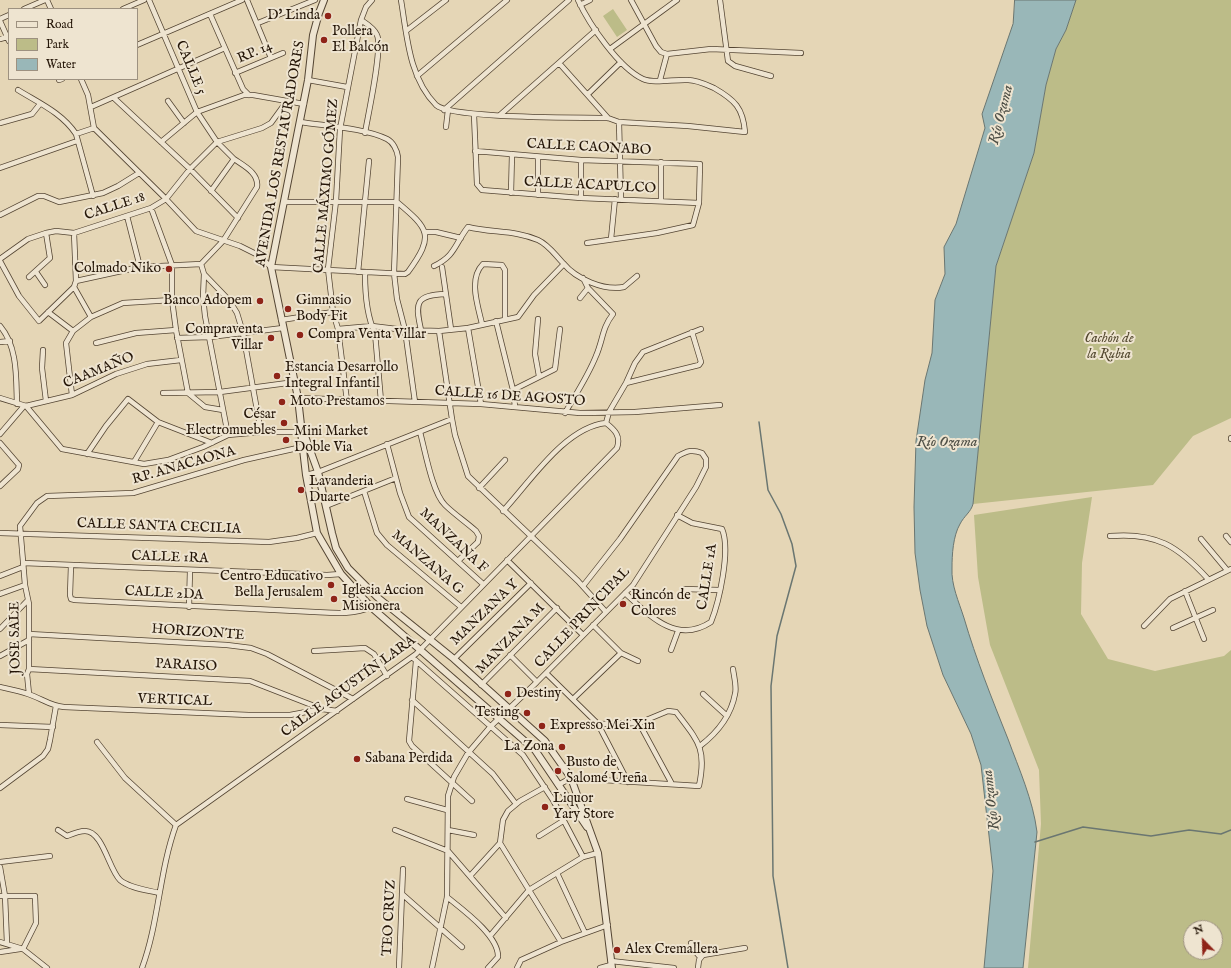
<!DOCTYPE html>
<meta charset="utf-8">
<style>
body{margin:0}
#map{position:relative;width:1231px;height:968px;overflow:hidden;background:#e5d6b6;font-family:"IM FELL English",serif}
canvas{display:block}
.legend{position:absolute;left:8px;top:8px;width:130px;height:72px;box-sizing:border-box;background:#eee4d0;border:1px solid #9d9180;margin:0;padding:5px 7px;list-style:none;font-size:12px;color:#241507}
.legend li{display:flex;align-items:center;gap:8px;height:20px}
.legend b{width:20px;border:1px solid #9d9180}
.north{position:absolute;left:1183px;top:920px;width:40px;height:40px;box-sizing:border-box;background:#eee4d0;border:1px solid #9d9180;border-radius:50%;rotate:337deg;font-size:11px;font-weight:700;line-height:16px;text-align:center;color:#241507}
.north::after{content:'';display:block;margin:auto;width:14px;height:18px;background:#8f2418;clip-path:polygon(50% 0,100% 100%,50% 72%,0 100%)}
</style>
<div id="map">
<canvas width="1231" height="968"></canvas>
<ul class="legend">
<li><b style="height:5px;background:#eee4d0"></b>Road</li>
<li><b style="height:11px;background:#bcbc88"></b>Park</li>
<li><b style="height:11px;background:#99b7b8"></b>Water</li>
</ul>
<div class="north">N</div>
</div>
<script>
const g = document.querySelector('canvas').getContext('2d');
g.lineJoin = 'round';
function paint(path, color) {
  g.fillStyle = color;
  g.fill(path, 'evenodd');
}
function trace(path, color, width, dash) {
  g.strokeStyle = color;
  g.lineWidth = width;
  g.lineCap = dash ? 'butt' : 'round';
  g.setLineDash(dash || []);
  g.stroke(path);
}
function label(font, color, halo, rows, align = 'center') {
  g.font = font + ' "IM FELL English",serif';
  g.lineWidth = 4;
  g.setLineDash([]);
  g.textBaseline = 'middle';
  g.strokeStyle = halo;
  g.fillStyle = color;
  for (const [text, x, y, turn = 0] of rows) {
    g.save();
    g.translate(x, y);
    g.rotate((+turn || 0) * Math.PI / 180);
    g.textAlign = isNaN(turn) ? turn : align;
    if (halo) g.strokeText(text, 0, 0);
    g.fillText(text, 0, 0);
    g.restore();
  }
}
const green = new Path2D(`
 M1076 0H1231V418L1193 436 1153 485 973 504 996 266 1034 153 1046 85 1056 49 1066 30Z
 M613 9 627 30 617 37 603 16Z
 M1092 497 1082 563 1081 614 1108 659 1155 671 1224 656 1231 650V968H1028L1041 824 1039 770 990 645 978 577 974 515ZM1191 928H1215V952H1191Z`);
const water = new Path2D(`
 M1015 0H1076L1066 30 1056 49 1046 85 1034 153 996 266 973 504C971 512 964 516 960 524 953 536 952 555 952 568 951 585 959 602 964 618 976 659 992 699 1008 739 1019 769 1033 800 1037 832L1023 968H984L993 871 981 765 971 734 943 675 927 626 920 590 915 553 914 507 916 441 925 380 932 353 935 300 945 274 944 247 956 224 985 128 982 114 1013 24Z`);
const stream = new Path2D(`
 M759 422 768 490 781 514 792 544 796 566 777 636 771 686 773 876 788 968
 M1035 842 1083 827 1151 836 1189 830 1221 834 1231 830`);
const minor = new Path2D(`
 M47 0 51 9
 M149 0 197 112 217 142 234 159 211 191
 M247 0 271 58
 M401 0C407 36 409 78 436 105 451 119 581 117 608 118L619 122 688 126 745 132C743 108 735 100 714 88 707 85 697 80 688 80 676 79 653 84 643 79 619 68 589 24 578 0
 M631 0 656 46 661 52 667 54 660 80
 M720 0 728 61 735 66 771 76
 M580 5 590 0
 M24 9 45 0
 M123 9 144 0
 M210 14 243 89 249 95
 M0 19 9 15
 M361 20C367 24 374 28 377 35 383 48 368 115 365 133
 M0 21 9 41
 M258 23 315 0
 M406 31 446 0
 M0 39 7 37
 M137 45 242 0
 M610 49 677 0
 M667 54 711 49 801 53
 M559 63 608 118
 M235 73 283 53
 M417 76 507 0
 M81 79 88 95 94 128 166 199 196 231 240 246 258 255 271 267 405 274 408 272C435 235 429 229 397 202
 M59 80 62 79
 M308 80 347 87
 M18 90C39 103 62 113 76 134L93 196
 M588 94 621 62
 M114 98 190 169 238 218
 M168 101 184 123
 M91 107 225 48
 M444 110 569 0
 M474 115 477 184 482 190 581 198 699 203
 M500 115 596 30
 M300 122C325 126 365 128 387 139 393 142 397 150 398 157L394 273 397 299 405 330 415 402
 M619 122 621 199
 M0 123 32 114 40 104
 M446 127 448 110
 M76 134 94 128
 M161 142 197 112 244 95H253L304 104
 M475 151 581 160 700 164 699 203 693 225 657 233 587 243
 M661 162V201
 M0 168 77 141
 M511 193 512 154
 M538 195V157
 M581 198V160
 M286 202H397
 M151 208 172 265V300L176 330 188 393 205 407 223 410
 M0 215 38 196H44L59 202 103 193 118 186 139 173
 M127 216 140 267
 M425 232H436L461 238
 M611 239 615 199
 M0 259 28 239 46 233 56 231 74 233 151 208 166 199 190 169 217 142 262 128 271 123 287 101
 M0 261 19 296 39 321 74 287 76 281 74 233
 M201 264 204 274 229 300 237 313 243 333 261 432
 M201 264 223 241 257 187C259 173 244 166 234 159
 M434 266C456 255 454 245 468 227 492 233 515 230 538 240 549 245 555 255 563 263 576 279 604 291 624 287L637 276
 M442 267 451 329
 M36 272 45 285
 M358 272 369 161
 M365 273C365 292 366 315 375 333L381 401
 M204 274 203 297 205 316 228 435
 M29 277 50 258 46 233
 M76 281 140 267 201 264
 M74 287 91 317
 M580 298 588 288
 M48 312 73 331
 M538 319 535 354 539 376
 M281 320 333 312
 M496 321 513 390 515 406
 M482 324C478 306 468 279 483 264L502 265 505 270V319
 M0 326C18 347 16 378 17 404
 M468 328 481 404
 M338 329 372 326 405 330 439 331 468 328 518 317 534 295 563 265
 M421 330C415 303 415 295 446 294
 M177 338 210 337 283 328
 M0 342 10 341
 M96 343 136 333 176 330
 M43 350 42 368 46 401
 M626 383 699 365 701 362 692 332
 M513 390 555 369 560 329
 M163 393 220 392 295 382
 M72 395 66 343 73 331 91 317 123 303 172 300
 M0 398 26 406 72 395 116 374 147 364 181 360
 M298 398 481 404 580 413 635 412 720 405
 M347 401 338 329 333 312 328 269 336 201 340 129 361 20 366 7 372 0
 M26 406 62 449 144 464 168 460 203 447 228 435 261 432H301
 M565 413C576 394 588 376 596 356 603 340 602 328 613 314L588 288 583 278
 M452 419 455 435 468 476 578 581 606 612
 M606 423 609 412 626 383 635 363 643 352 701 329
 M420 432C425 450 432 492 445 505 454 514 466 522 476 531L479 536 478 542 459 560
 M0 434 24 406
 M1231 438V439
 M0 443 19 465 18 469 0 486
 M387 444 400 493 409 517 483 584
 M87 454 106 426 128 399 158 422 212 443
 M134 462 158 422
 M306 475 318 472 452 419 439 331
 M479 488 505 460
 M364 491 377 533 387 545 461 607
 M326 506 396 478
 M503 511C530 482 565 427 606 423
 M0 533 269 542 297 538 317 533
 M1110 536C1156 532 1178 546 1208 579
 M1226 536 1231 542
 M1201 539 1227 570
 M507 560 583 635
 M23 563 327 575 341 574
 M71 565 70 595 71 599 75 600 315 612C334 613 354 615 371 607
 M0 576 23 567
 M684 589 719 590
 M1185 591 1204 639
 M625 593C649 615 676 645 711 622 719 602 731 550 722 529L692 523 677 515
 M0 594 25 585
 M189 607 190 570
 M593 625 621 653 638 661
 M1144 626 1170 599 1231 569
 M1173 628 1213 610
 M0 629 28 600
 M29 634 227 645 251 648 267 654 353 699
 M671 650 678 631
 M314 651 365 648 374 654 387 676
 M510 655 537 682
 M0 656 29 640
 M412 657 523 755 553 800 583 857
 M454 659 531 583
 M416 661 409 741 412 746 472 801
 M29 669 250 681 322 709 337 711
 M546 673 598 724 628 782
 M481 685 557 608
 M0 687C9 689 19 691 28 694 41 698 50 706 64 707L249 715H290L322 709
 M29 694 27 674 29 669V604L25 585 20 526 37 503 47 496 133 493 244 460 302 447
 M703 694 727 716
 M573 699 621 653
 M412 700 493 774 516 804
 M639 723 672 784
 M0 725 53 727
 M97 742 125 778 176 825
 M700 746C717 733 731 716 735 694 737 687 734 677 733 669
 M558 785 571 778 699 786C707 748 698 741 676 712L668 711 639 723 598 724
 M0 788 43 756 48 749 50 740 56 706
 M407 799 447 810
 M58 830 67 836C72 834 79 831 85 831 103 831 109 870 120 880 129 888 147 890 159 893
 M395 830 448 851 506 918
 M448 830 474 835
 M539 836 563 821
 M500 843 561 942
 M0 862 50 856
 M0 867 5 896 7 943
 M557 873 585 933
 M470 876 500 843 503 820 508 811 520 801 545 787
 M402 894 462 947
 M0 896H35L36 923 23 949
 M447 897C463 910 499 936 498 957L488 968
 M490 936 529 890 583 857 598 853
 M0 942 23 949 47 968
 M691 943 694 950 700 957
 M0 952 20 949
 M611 961 674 968
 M142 968C159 922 159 872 176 825L416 654 617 448C621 436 615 430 606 423
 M399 968 403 869
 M432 968 447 897 448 796 454 777 468 753 491 726 537 682 633 585 696 487 706 467V459L702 453C692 449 687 451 678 456L620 539 583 586
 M517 968 521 960 561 942 608 925
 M600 968 611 965
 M698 968 699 960 703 955 745 948`);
const tertiary = new Path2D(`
 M324 0 319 13 313 35 308 80 271 267 298 398 301 425 318 472 332 533 336 548 348 568 377 597 454 659 545 741 571 778 598 853 612 968
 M301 432 306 475 317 533 341 574 371 607 535 750 587 827`);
const markers = [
 [328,16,4,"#8f2418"],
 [324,40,4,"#8f2418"],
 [169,269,4,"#8f2418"],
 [260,301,4,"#8f2418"],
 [288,309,4,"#8f2418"],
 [300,335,4,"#8f2418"],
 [271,338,4,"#8f2418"],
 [277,376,4,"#8f2418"],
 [282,402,4,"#8f2418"],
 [284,423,4,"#8f2418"],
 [286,440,4,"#8f2418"],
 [301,490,4,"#8f2418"],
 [331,585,4,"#8f2418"],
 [334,599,4,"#8f2418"],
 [623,604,4,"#8f2418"],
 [508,694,4,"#8f2418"],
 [527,713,4,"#8f2418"],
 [542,726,4,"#8f2418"],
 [562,747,4,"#8f2418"],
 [357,759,4,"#8f2418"],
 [558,771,4,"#8f2418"],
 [545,807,4,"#8f2418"],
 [617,950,4,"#8f2418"]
];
const poiNames = [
 ["D' Linda",320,16,"right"],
 ["Pollera",332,32],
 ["El Balcón",332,48],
 ["Colmado Niko",161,269,"right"],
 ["Banco Adopem",252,301,"right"],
 ["Gimnasio",296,301],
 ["Body Fit",296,317],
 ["Compraventa",263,330,"right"],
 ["Villar",263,346,"right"],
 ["Compra Venta Villar",308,335],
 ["Estancia Desarrollo",285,368],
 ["Integral Infantil",285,384],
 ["Moto Prestamos",290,402],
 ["César",276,415,"right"],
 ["Electromuebles",276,431,"right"],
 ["Mini Market",294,432],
 ["Doble Via",294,448],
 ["Lavanderia",309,482],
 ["Duarte",309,498],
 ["Centro Educativo",323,577,"right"],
 ["Bella Jerusalem",323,593,"right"],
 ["Iglesia Accion",342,591],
 ["Misionera",342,607],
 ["Rincón de",631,596],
 ["Colores",631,612],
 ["Destiny",516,694],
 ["Testing",519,713,"right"],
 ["Expresso Mei Xin",550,726],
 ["La Zona",554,747,"right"],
 ["Sabana Perdida",365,759],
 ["Busto de",566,763],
 ["Salomé Ureña",566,779],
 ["Liquor",553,799],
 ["Yary Store",553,815],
 ["Alex Cremallera",625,950]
];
const streetNames = [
 ["RP. 14",255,53,-23],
 ["CALLE 5",190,68,67],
 ["CALLE CAONABO",589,148,3],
 ["AVENIDA LOS RESTAURADORES",281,154,-80],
 ["CALLE MÁXIMO GÓMEZ",327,186,-85],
 ["CALLE ACAPULCO",590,186,3],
 ["CALLE 18",115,207,-18],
 ["CAAMAÑO",99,371,-22],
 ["CALLE 16 DE AGOSTO",510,397,4],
 ["RP. ANACAONA",184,466,-16],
 ["CALLE SANTA CECILIA",159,527,2],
 ["MANZANA F",453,541,43],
 ["CALLE 1RA",170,558,2],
 ["MANZANA G",427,563,41],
 ["CALLE 1A",708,577,-81],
 ["CALLE 2DA",164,594,3],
 ["MANZANA Y",485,613,-44],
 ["CALLE PRINCIPAL",583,618,-47],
 ["HORIZONTE",198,633,4],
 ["JOSE SALE",16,638,-91],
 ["MANZANA M",511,639,-46],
 ["PARAISO",186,666,3],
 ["CALLE AGUSTÍN LARA",349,687,-36],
 ["VERTICAL",175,701,2],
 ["TEO CRUZ",390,918,-87]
];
const parkNames = [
 ["Cachón de",1109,339],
 ["la Rubia",1109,355]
];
const waterNames = [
 ["Río Ozama",1002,115,-76],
 ["Río Ozama",947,443],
 ["Río Ozama",992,800,-97]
];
paint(green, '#bcbc88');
paint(water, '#99b7b8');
trace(water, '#6a7671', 1);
trace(stream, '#6a7671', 1.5);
trace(minor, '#544533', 6);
trace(tertiary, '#544533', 8);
trace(minor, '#eee4d0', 4.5);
trace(tertiary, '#eee4d0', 6);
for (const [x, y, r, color] of markers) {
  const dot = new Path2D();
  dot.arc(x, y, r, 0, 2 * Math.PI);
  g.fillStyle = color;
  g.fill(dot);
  trace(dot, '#eee4d0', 1.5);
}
label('14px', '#241507', '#eee4d0', poiNames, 'left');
label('14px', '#241507', '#eee4d0', streetNames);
label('italic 14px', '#52472e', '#eee4d0', parkNames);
label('italic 15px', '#4d4e45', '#eee4d0', waterNames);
</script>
